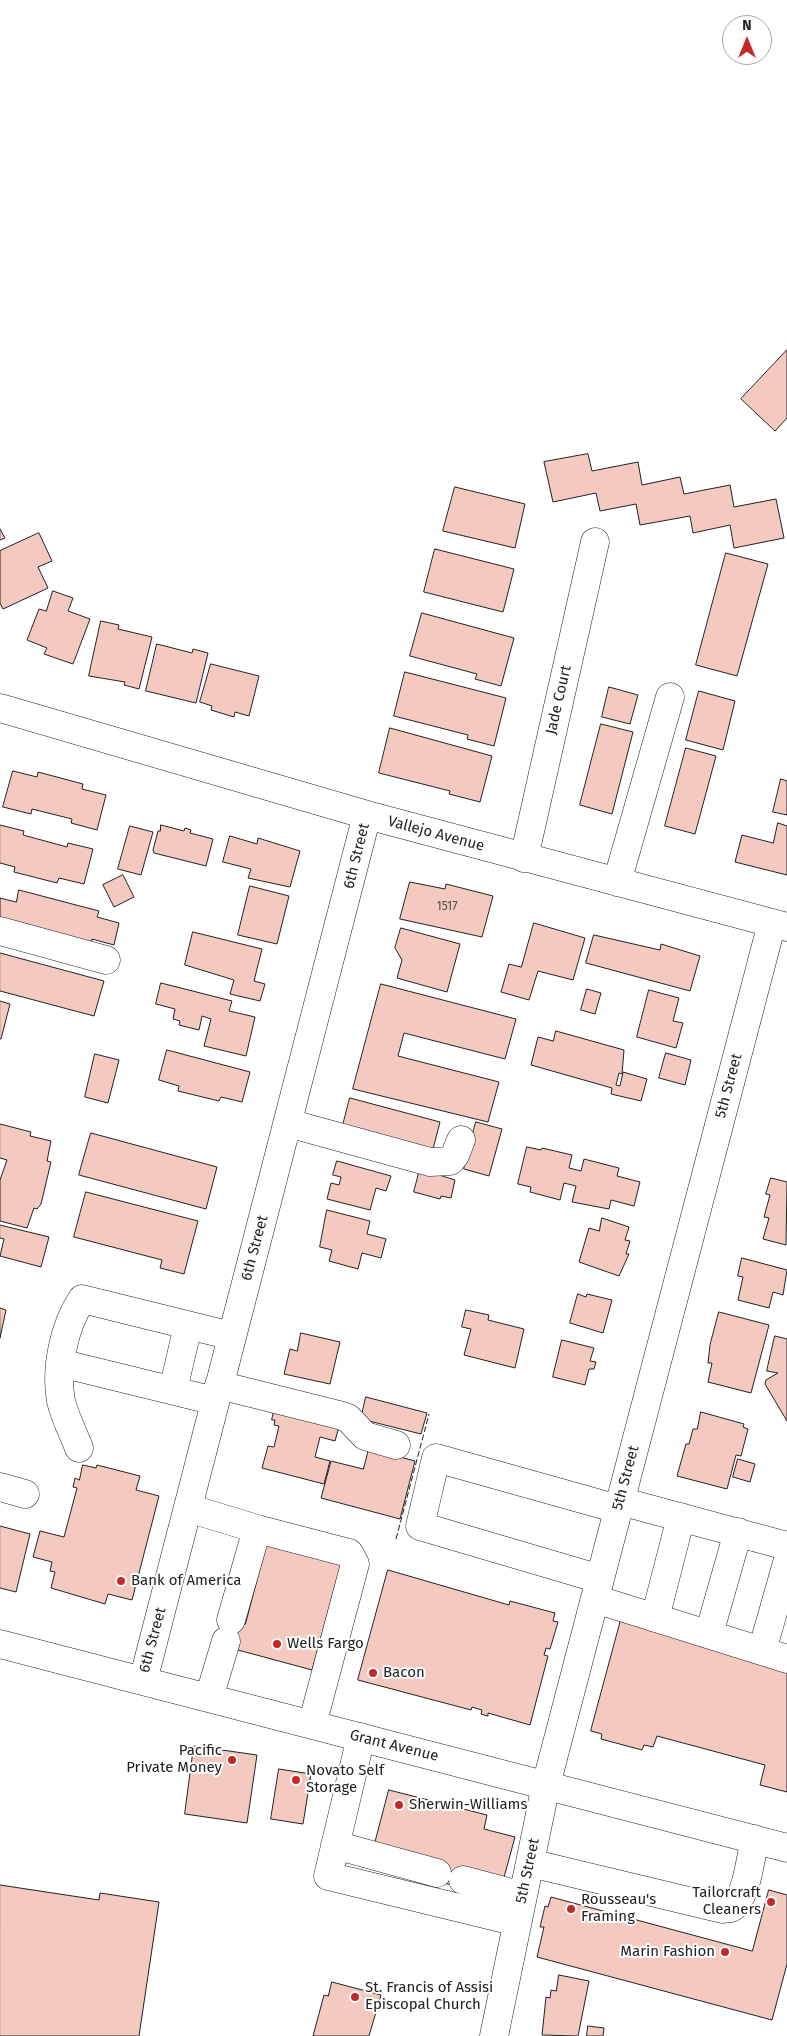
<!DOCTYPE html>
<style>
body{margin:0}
#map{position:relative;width:787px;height:2036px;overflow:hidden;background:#fff;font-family:"Fira Sans",sans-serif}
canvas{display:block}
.north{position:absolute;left:722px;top:15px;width:50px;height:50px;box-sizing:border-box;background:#fff;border:1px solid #a7a7a7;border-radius:50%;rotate:0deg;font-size:14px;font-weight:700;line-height:20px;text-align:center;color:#222}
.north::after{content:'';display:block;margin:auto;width:18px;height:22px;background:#c62828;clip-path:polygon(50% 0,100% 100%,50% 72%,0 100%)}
</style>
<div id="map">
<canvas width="787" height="2036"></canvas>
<div class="north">N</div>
</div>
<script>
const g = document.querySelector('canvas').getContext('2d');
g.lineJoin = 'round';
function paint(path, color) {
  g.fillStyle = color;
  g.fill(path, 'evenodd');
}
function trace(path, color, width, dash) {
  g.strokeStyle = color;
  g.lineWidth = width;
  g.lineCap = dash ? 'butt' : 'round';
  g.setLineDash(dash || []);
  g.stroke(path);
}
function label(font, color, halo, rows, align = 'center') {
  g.font = font + ' "Fira Sans",sans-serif';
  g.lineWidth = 4;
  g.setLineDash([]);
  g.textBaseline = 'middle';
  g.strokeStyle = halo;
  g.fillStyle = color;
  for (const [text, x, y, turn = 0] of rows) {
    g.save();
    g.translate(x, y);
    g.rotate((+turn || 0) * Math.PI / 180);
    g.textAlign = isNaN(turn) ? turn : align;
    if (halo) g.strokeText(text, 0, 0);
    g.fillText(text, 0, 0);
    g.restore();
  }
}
const building = new Path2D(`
 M787 350V418L775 431 741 399Z
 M588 454 592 471 638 462 642 485 680 477 684 494 730 485 734 507 776 499 784 538 734 548 730 525 693 533 690 516 640 525 636 504 600 511 596 493 553 502 544 462Z
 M455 487 525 504 515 548 443 531Z
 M0 529 5 538 0 540Z
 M39 533 52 561 38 567 48 588 3 609 0 603V551Z
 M435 549 514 569 503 612 424 592Z
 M726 553 768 564 737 676 696 665Z
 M53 591 73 598 68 611 90 619 73 664 44 654 47 648 27 640 39 609 46 611Z
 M422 613 514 638 501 686 475 679 477 674 410 656Z
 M101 621 119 625 118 629 152 637 139 689 124 685 125 682 89 676Z
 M157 644 192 653 193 649 208 653 196 703 146 691Z
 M211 664 259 676 249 716 235 712 234 717 211 710 212 706 200 702Z
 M405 672 506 698 494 746 467 739 468 735 394 716Z
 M609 687 638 695 630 724 602 717Z
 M699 691 735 701 723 750 686 740Z
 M601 724 633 732 612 814 580 805Z
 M390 728 492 756 480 802 449 794 450 791 379 773Z
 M686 748 716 756 695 834 665 826Z
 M13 771 37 777 38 772 83 784 82 789 106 795 97 830 71 823 72 819 32 809 31 814 3 807Z
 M781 779 787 781V815L773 812Z
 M778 823 787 826V875L735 862 742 835 773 843Z
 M0 825 24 831 23 835 67 847 68 843 93 849 84 884 59 878 57 883 14 872 15 867 0 863Z
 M161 825 184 831 185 828 191 830 190 833 213 839 206 866 154 853 153 850 158 831H160Z
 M130 826 153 832 141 875 118 869Z
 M230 836 257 844 258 838 300 851 290 887 248 878 251 869 223 862Z
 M123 875 134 897 114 907 103 885Z
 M410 882 445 889 446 884 493 896 482 937 400 919Z
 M250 886 289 896 277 944 238 935Z
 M19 890 99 911 97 917 119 923 114 945 92 939 91 945 0 921V898L16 902Z
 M534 923 585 938 573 980 538 971 529 1000 501 992 509 964 521 967Z
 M401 928 460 944 447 992 397 978 402 960 395 948Z
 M193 932 262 949 254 981 265 984 260 1001 230 994 234 980 185 965Z
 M594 935 660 950 661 944 700 956 690 991 586 963Z
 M0 953 104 981 94 1016 0 991Z
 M161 983 232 1001 229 1011 255 1017 246 1056 204 1046 211 1019 202 1016 199 1030 179 1025 180 1021 173 1019 175 1009 156 1004Z
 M381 984 516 1019 505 1059 404 1033 398 1056 499 1082 488 1122 353 1089Z
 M587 989 601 993 595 1014 581 1010Z
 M649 990 679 998 673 1021 683 1023 676 1048 637 1037Z
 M0 1001 10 1004 1 1039H0Z
 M556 1031 624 1050 622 1074 619 1073 616 1085 620 1086 623 1072 647 1079 641 1101 611 1094 612 1088 531 1065 538 1037 553 1041Z
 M167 1050 250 1072 242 1102 221 1097 219 1101 178 1091 179 1086 159 1080Z
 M666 1053 691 1060 685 1085 659 1078Z
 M95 1054 119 1060 108 1103 85 1097Z
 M350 1098 440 1122 432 1153 342 1129Z
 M476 1122 502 1129 489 1176 464 1169Z
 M0 1124 31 1132 30 1136 51 1141 47 1161 51 1162 41 1204 37 1209 34 1208 27 1228 0 1221V1180L7 1160 0 1158Z
 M91 1133 217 1167 206 1209 79 1175Z
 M527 1147 541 1150 542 1148 572 1155 569 1168 581 1171 584 1159 619 1168 617 1176 640 1182 634 1206 611 1200 609 1209 572 1202 576 1186 564 1183 560 1200 530 1192 531 1187 518 1184Z
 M337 1161 391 1176 386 1191 376 1188 370 1210 327 1199 331 1183 339 1185 341 1177 333 1175Z
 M420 1169 455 1180 451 1198 441 1196 440 1199 414 1192Z
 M771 1178 787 1182 786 1245 763 1239 769 1218 764 1217 770 1195 766 1194Z
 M86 1192 198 1221 184 1274 160 1268 162 1260 74 1237Z
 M327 1210 370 1221 367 1234 386 1239 381 1258 362 1253 358 1269 329 1261 332 1250 320 1247Z
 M602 1218 629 1227 625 1240 630 1241 626 1254H629L619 1276 579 1262 589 1228 599 1231Z
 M0 1225 49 1237 41 1267 0 1256 4 1239 0 1238Z
 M742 1258 787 1270 783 1295 773 1292 769 1308 738 1300 743 1277 738 1276Z
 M578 1294 586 1297 587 1294 612 1300 603 1333 570 1323Z
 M0 1308 6 1310 0 1338Z
 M466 1310 489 1315 488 1320 524 1329 515 1368 464 1355 471 1329 462 1327Z
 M719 1312 769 1325 751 1393 708 1382 712 1363H708L710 1345Z
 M301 1333 340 1342 330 1384 284 1374 290 1349 297 1351Z
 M775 1336 787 1339V1421L765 1384 766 1380 778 1373 767 1371Z
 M562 1340 594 1348 590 1361 596 1362 594 1369H589L585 1385 553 1377Z
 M366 1397 427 1413 421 1434 361 1419Z
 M274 1411 340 1423 335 1441 320 1437 315 1457 330 1461 324 1484 262 1468 268 1446 274 1447 279 1426 274 1425 275 1420H272Z
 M701 1412 744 1424 743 1427 748 1429 741 1456 736 1455 727 1489 677 1476 686 1444H689L693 1429H697Z
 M369 1449 415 1461 400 1519 321 1498 331 1461 363 1469Z
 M738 1459 755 1464 750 1482 733 1477Z
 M83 1465 96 1468 97 1465 140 1476 136 1490 159 1496 132 1600 108 1594 105 1604 51 1588 55 1572 50 1571 52 1562 33 1557 40 1531 64 1537 77 1488 73 1487 75 1478 79 1480Z
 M0 1526 30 1534 16 1592 0 1588Z
 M267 1544 341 1564 312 1670 238 1650 239 1645 217 1639 223 1618 245 1624Z
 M388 1570 509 1605 510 1601 555 1613 553 1621 558 1622 550 1649 546 1648 544 1655 548 1656 530 1725 488 1713V1716L481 1714 482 1710 472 1707 471 1710 358 1680Z
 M622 1616 787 1669V1792L760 1785 765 1765 657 1736 653 1747 644 1745 642 1750 601 1739 602 1734 591 1731Z
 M194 1746 257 1755 247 1823 185 1814Z
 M279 1769 311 1774 303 1824 271 1819Z
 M389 1790 487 1815 484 1829 515 1837 503 1881 461 1887 435 1881 373 1851Z
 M0 1885 99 1900 100 1893 159 1902 139 2036H0Z
 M769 1890 787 1895V1964L772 2020 537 1957 544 1927H540L545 1906 548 1907 551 1897 752 1951Z
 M559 1975 589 1981 578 2036 542 2035 546 1997 550 1998 551 1990 556 1991Z
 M332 1982 381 1995 369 2036H313L324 1995 328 1996Z
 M588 2026 604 2028 603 2036H587Z`);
const minor = new Path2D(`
 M0 708 367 815 787 927
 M524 858 595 542
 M617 882 670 697
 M0 931 106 960
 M288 1123 430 1162 450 1161 455 1155 461 1140
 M60 1363 215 1401
 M219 1385 339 1415 348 1418 365 1436 396 1445
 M173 1390 188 1326
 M79 1448C73 1433 65 1417 61 1401 55 1369 64 1326 82 1299L232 1336
 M0 1487 25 1494
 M620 1501 787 1546
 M188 1508 257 1529
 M600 1579 420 1526 436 1458 618 1509
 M595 1599 787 1659
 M655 1618 681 1517
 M231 1620 257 1529 349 1553 355 1564 312 1725
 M709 1634 738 1532
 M0 1644 787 1848
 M762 1651 787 1563
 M143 1681 367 815
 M209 1698 226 1641
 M361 1737 328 1876 517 1922
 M335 1845 437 1873
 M530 1863 722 1909C728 1909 732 1909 736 1904 748 1888 750 1859 755 1839
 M463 1880 523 1896
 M494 2036 546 1785 772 923`);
const fence = new Path2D(`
 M396 1539 429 1414`);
const markers = [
 [121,1581,5,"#c62828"],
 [277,1644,5,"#c62828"],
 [373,1673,5,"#c62828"],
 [232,1760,5,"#c62828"],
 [296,1780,5,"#c62828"],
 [399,1805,5,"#c62828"],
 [771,1902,5,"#c62828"],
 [571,1909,5,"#c62828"],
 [725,1952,5,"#c62828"],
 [355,1997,5,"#c62828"]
];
const numberNames = [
 ["1517",447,907]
];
const streetNames = [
 ["Jade Court",559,700,-77],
 ["Vallejo Avenue",436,834,15],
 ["6th Street",357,856,-76],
 ["5th Street",729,1086,-75],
 ["6th Street",255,1248,-75],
 ["5th Street",626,1478,-75],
 ["6th Street",153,1640,-75],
 ["Grant Avenue",394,1746,14],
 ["5th Street",528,1871,-78]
];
const poiNames = [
 ["Bank of America",131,1581],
 ["Wells Fargo",287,1644],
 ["Bacon",383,1673],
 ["Pacific",222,1751,"right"],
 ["Private Money",222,1768,"right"],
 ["Novato Self",306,1771],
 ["Storage",306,1788],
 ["Sherwin-Williams",409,1805],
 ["Tailorcraft",761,1893,"right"],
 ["Cleaners",761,1910,"right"],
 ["Rousseau's",581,1900],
 ["Framing",581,1917],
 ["Marin Fashion",715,1952,"right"],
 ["St. Francis of Assisi",365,1988],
 ["Episcopal Church",365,2005]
];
paint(building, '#f3c9c0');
trace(building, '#222', 1);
trace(minor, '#222', 29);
trace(minor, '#fff', 28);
trace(fence, '#222', 1, [6, 2.5]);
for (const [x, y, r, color] of markers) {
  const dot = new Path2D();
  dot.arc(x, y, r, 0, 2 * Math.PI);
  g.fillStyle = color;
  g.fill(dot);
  trace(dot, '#fff', 2);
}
label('12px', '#564c4a', null, numberNames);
label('15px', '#222', '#fff', streetNames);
label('15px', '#222', '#fff', poiNames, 'left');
</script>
